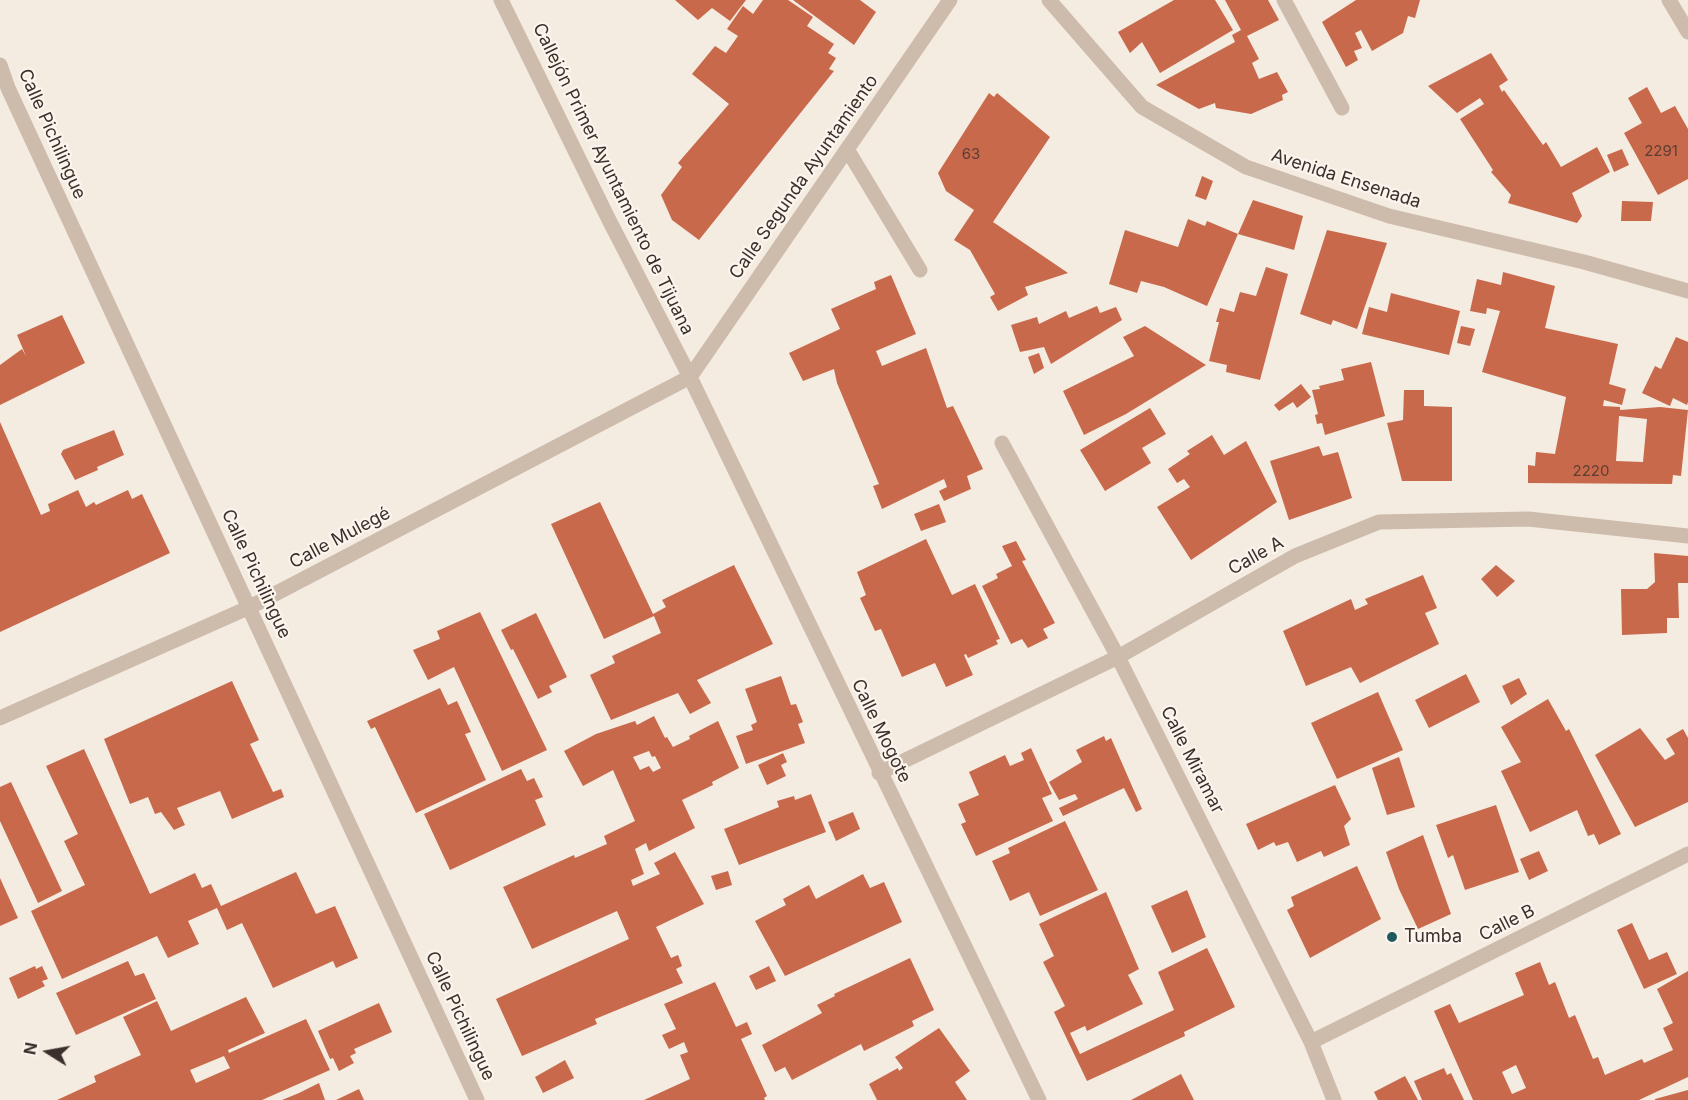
<!DOCTYPE html>
<meta charset="utf-8">
<style>
body{margin:0}
#map{position:relative;width:1688px;height:1100px;overflow:hidden;background:#f4ebe1;font-family:Inter,sans-serif}
canvas{display:block}
.north{position:absolute;left:18px;top:1022px;width:60px;height:60px;-webkit-text-stroke:4px #fbf5ee;paint-order:stroke;rotate:281deg;font-size:16px;font-weight:700;line-height:24px;text-align:center;color:#3b302b}
.north::after{content:'';display:block;margin:auto;width:21px;height:27px;background:#3b302b;clip-path:polygon(50% 0,100% 100%,50% 72%,0 100%)}
</style>
<div id="map">
<canvas width="1688" height="1100"></canvas>
<div class="north">N</div>
</div>
<script>
const g = document.querySelector('canvas').getContext('2d');
g.lineJoin = 'round';
function paint(path, color) {
  g.fillStyle = color;
  g.fill(path, 'evenodd');
}
function trace(path, color, width, dash) {
  g.strokeStyle = color;
  g.lineWidth = width;
  g.lineCap = dash ? 'butt' : 'round';
  g.setLineDash(dash || []);
  g.stroke(path);
}
function label(font, color, halo, rows, align = 'center') {
  g.font = font + ' Inter,sans-serif';
  g.lineWidth = 4.5;
  g.setLineDash([]);
  g.textBaseline = 'middle';
  g.strokeStyle = halo;
  g.fillStyle = color;
  for (const [text, x, y, turn = 0] of rows) {
    g.save();
    g.translate(x, y);
    g.rotate((+turn || 0) * Math.PI / 180);
    g.textAlign = isNaN(turn) ? turn : align;
    if (halo) g.strokeText(text, 0, 0);
    g.fillText(text, 0, 0);
    g.restore();
  }
}
const building = new Path2D(`
 M675 0H746L730 21 712 8 698 20Z
 M763 0H788L813 17 807 26 834 44 828 53 836 58 829 69 834 71 699 240 672 220 661 195 682 167 678 163 729 104 692 74 715 46 726 53 738 36 727 29 743 6 753 14Z
 M793 0H860L876 12 854 45Z
 M1174 0H1215L1233 30 1160 73 1142 42 1130 53 1118 32Z
 M1225 0H1268L1279 20 1247 36 1259 59 1252 63 1259 79 1277 72 1288 92 1282 95 1283 100 1251 114 1216 108 1215 103 1199 109 1156 85 1235 42 1232 35 1241 30Z
 M1356 0H1420L1415 18 1408 16 1403 33 1372 51 1361 30 1355 33 1362 48 1354 51 1358 60 1346 67 1322 22Z
 M1491 53 1508 80 1499 86 1502 92 1504 90 1543 145 1546 142 1561 167 1597 147 1610 172 1572 193 1582 216 1577 223 1508 203 1511 195 1491 172 1493 170 1460 119 1484 104 1480 98 1457 113 1428 86Z
 M1647 87 1661 113 1675 106 1688 129V179L1658 195 1624 133 1642 123 1628 98Z
 M989 93 994 97 997 93 1050 137 993 222 1068 273 1025 287 1028 295 998 311 990 297 995 294 970 250 954 240 974 210 946 191 938 173Z
 M1622 149 1629 165 1614 172 1607 155Z
 M1202 176 1213 181 1206 200 1195 196Z
 M1253 200 1303 216 1294 250 1238 234 1207 306 1164 287 1141 281 1137 293 1109 284 1125 230 1178 247 1188 219 1205 226 1207 221 1238 234Z
 M1622 201 1653 202 1651 221H1621Z
 M1327 230 1387 243 1357 329 1333 320 1331 325 1300 314Z
 M1266 267 1288 274 1260 380 1226 372 1227 365 1209 361 1219 322H1216L1220 308 1234 312 1240 292 1256 296Z
 M1503 272 1555 286 1545 328 1618 344 1609 384 1626 389 1622 405 1604 400 1603 406 1620 407V410L1660 407 1688 410 1681 476 1673 475 1672 484 1528 483V465L1535 466 1536 452 1555 454 1566 397 1482 372 1500 311 1487 308 1486 314 1470 311 1477 279 1501 285ZM1619 416 1647 419 1643 462 1616 461Z
 M891 275 916 334 876 351 882 366 926 348 947 408 953 406 983 469 967 476 971 489 944 501 939 491 947 487 944 479 882 509 873 486 879 484 837 383 834 369 803 381 789 353 840 329 831 309 876 289 874 282Z
 M1391 293 1460 311 1449 355 1362 334 1369 307 1387 312Z
 M1097 306 1100 313 1116 307 1122 320 1051 364 1044 347 1020 352 1011 325 1037 317 1039 324 1066 311 1069 318Z
 M62 315 85 363 0 405V365L22 349 26 356 17 335Z
 M1145 326 1206 365 1126 414 1084 435 1063 391 1134 356 1123 337Z
 M1461 326 1475 329 1470 346 1457 343Z
 M1676 337 1688 342V402L1687 405 1673 398 1670 406 1642 393 1655 366 1661 369Z
 M1039 353 1044 368 1034 374 1028 357Z
 M1371 362 1385 416 1325 435 1322 423 1317 424 1315 415 1318 414 1312 390 1320 389 1319 386 1344 380 1341 369Z
 M1301 384 1311 397 1297 408 1293 402 1279 411 1274 405Z
 M1404 390H1424V406L1452 407V481H1402L1387 423 1403 420Z
 M1150 408 1166 434 1142 448 1151 463 1105 491 1080 450Z
 M0 422 41 515 50 511 48 504 78 490 86 507 94 502 96 505 128 490 132 499 142 494 170 553 0 632Z
 M114 430 124 455 97 467 98 470 75 480 61 454 63 450Z
 M1212 435 1224 455 1246 441 1277 502 1191 560 1157 507 1190 487 1184 479 1177 483 1168 469 1190 454 1187 451Z
 M1319 446 1323 456 1338 452 1352 498 1289 520 1270 461Z
 M600 502 653 614 666 607 662 600 734 565 773 644 697 680 711 703 690 714 678 693 611 720 590 675 615 663 612 656 661 633 654 616 604 639 551 524Z
 M939 504 946 522 921 531 914 514Z
 M926 539 952 595 975 584 1000 639 996 640 998 644 968 658 966 654 964 655 973 675 946 687 935 663 902 677 881 629 875 631 860 598 866 595 857 572Z
 M1016 541 1026 560 1022 561 1055 623 1043 629 1048 638 1028 648 1022 639 1011 644 982 586 998 578 996 574 1012 566 1002 546Z
 M1654 553 1688 556V583H1678L1679 618H1667V633L1622 635 1621 589H1647L1655 582Z
 M1496 565 1515 581 1497 597 1481 579Z
 M1423 575 1437 608 1425 613 1439 644 1360 683 1351 667 1306 686 1283 631 1351 599 1355 610 1368 604 1365 599Z
 M480 612 547 750 502 771 454 667 428 680 413 650 440 639 437 631Z
 M536 613 567 677 549 686 552 692 538 699 513 649 511 650 501 630Z
 M1466 674 1480 702 1429 728 1415 700Z
 M781 676 791 705 796 704 803 722 798 724 805 743 746 764 736 736 753 730 751 725 757 722 745 689Z
 M1519 678 1527 694 1511 705 1502 686Z
 M232 681 259 740 250 744 273 792 281 789 284 797 232 819 220 791 177 808 185 825 174 830 161 812 155 814 148 797 130 804 104 739Z
 M440 688 448 705 457 701 471 732 465 734 486 780 416 813 375 727 371 729 367 721Z
 M1378 692 1403 750 1337 779 1311 723Z
 M1548 699 1566 731 1569 729 1621 834 1599 845 1594 834 1588 836 1577 810 1530 832 1501 771 1521 762 1501 727Z
 M654 716 665 738 667 737 673 747 690 739 689 736 718 721 739 768 712 782 713 785 682 800 695 828 649 851 646 843 635 849 644 874 631 880 633 886 660 874 654 863 675 852 704 904 656 927 671 958 678 955 682 966 676 969 683 983 595 1019 597 1024 522 1056 496 999 629 939 617 911 532 949 503 887 574 855 575 858 607 844 604 836 635 821 613 770 583 786 564 751 596 734 635 721 637 725ZM649 751 652 757 655 756 661 768 653 772 649 766 640 770 633 757Z
 M1640 728 1665 760 1675 754 1666 739 1683 729 1688 738V802L1635 827 1595 755Z
 M1104 736 1106 741 1111 738 1142 809 1136 812 1124 788 1063 816 1059 808 1078 799 1075 794 1059 800 1049 782 1082 762 1076 750Z
 M1031 748 1052 794 1042 798 1053 821 976 856 961 824 966 822 958 804 979 795 969 772 1005 755 1010 766 1024 760 1021 753Z
 M84 749 150 894 195 873 202 888 211 884 221 906 296 872 316 914 335 906 358 958 336 968 333 961 273 988 242 923 227 930 217 908 188 921 199 944 168 958 157 936 62 979 31 911 85 885 64 841 78 834 46 766Z
 M783 753 787 762 781 765 786 776 767 785 758 765Z
 M1399 757 1415 807 1387 815 1372 768Z
 M521 769 527 781 534 778 543 797 535 800 546 825 450 870 424 814Z
 M11 782 62 891 38 903 0 821V787Z
 M1335 785 1351 819 1344 826 1350 845 1324 857 1321 851 1297 862 1288 842 1276 846 1274 842 1258 850 1246 824Z
 M811 794 826 832 739 865 724 829 779 807 777 801 794 796 795 800Z
 M1496 805 1519 872 1465 890 1453 855 1448 858 1436 825Z
 M853 812 860 829 836 841 828 822Z
 M1065 821 1098 890 1040 916 1029 892 1010 901 992 861 1010 853 1008 848Z
 M1423 835 1451 914 1418 929 1399 889 1386 852Z
 M1539 851 1548 871 1529 880 1520 859Z
 M1357 866 1381 919 1310 958 1287 910 1294 906 1291 897Z
 M728 871 732 885 716 890 711 876Z
 M863 874 870 888 884 882 902 922 785 976 755 921 786 905 783 899 809 885 816 899Z
 M0 878 18 918 0 926Z
 M1187 890 1206 937 1172 953 1151 906Z
 M1106 892 1139 969 1128 975 1143 1004 1087 1031 1085 1026 1070 1033 1080 1054 1174 1010 1158 972 1207 948 1235 1007 1184 1032 1185 1036 1087 1081 1054 1012 1065 1006 1043 962 1054 956 1039 924Z
 M1632 923 1649 960 1667 952 1677 974 1644 989 1617 930Z
 M910 958 934 1010 912 1021 914 1026 864 1051 861 1044 792 1080 785 1067 775 1072 762 1045 822 1013 817 1005 835 996 834 994Z
 M128 961 135 976 144 973 156 999 76 1035 56 993Z
 M1540 962 1549 985 1555 982 1569 1018 1575 1015 1593 1059 1598 1057 1605 1075 1642 1059 1644 1063 1673 1050 1663 1028 1673 1023 1657 989 1688 971V1077L1639 1100H1473L1434 1011 1450 1004 1459 1023 1524 995 1515 973ZM1516 1065 1526 1088 1512 1094 1502 1072Z
 M35 966 36 969 42 966 48 979 42 981 45 986 18 999 9 978Z
 M769 966 776 981 756 990 749 976Z
 M715 982 736 1027 747 1022 752 1034 741 1039 767 1096 764 1098 765 1100H644L690 1079 680 1055 688 1052 684 1042 669 1049 662 1035 676 1029 664 1004Z
 M246 997 265 1033 228 1050 229 1053 306 1019 330 1070 262 1100H57L96 1082 94 1076 141 1055 123 1017 157 1001 171 1031ZM224 1056 230 1068 196 1083 190 1070Z
 M379 1003 392 1032 354 1049 356 1053 350 1056 354 1063 339 1071 333 1058 330 1059 318 1031Z
 M939 1028 970 1071 955 1082 967 1100H877L869 1084 898 1068 899 1071 903 1068 895 1057Z
 M565 1060 574 1078 543 1093 535 1077Z
 M1444 1068 1447 1075 1451 1073 1464 1100H1422L1414 1081Z
 M1181 1074 1194 1100H1131Z
 M1405 1076 1418 1100H1378L1374 1092Z
 M319 1083 325 1100H282L299 1093Z
 M359 1089 364 1100H336Z
 M1688 1090V1100H1655V1099Z`);
const minor = new Path2D(`
 M501 0 608 218 690 377 1039 1100
 M1049 0 1142 107 1246 167 1389 216 1584 262 1688 291
 M1284 0 1342 108
 M1669 0 1688 32
 M0 65 8 88 477 1100
 M847 149 920 270
 M1002 443 1118 657 1311 1042 1334 1100
 M0 718 250 607 690 377 950 0
 M879 773 1118 657 1295 556 1379 522 1528 519 1688 536
 M1311 1042 1688 854`);
const markers = [
 [1392,937,6,"#1f5a5e"]
];
const numberNames = [
 ["2291",1661,151],
 ["63",971,154],
 ["2220",1591,471]
];
const streetNames = [
 ["Calle Pichilingue",52,134,66],
 ["Calle Segunda Ayuntamiento",804,177,-55],
 ["Callejón Primer Ayuntamiento de Tijuana",613,179,64],
 ["Avenida Ensenada",1346,179,18],
 ["Calle Mulegé",340,538,-28],
 ["Calle A",1256,556,-29],
 ["Calle Pichilingue",256,574,65],
 ["Calle Mogote",881,731,64],
 ["Calle Miramar",1192,760,63],
 ["Calle B",1507,923,-27],
 ["Calle Pichilingue",460,1016,65]
];
const poiNames = [
 ["Tumba",1404,937]
];
paint(building, '#c8694b');
trace(minor, '#cdbbac', 15);
for (const [x, y, r, color] of markers) {
  const dot = new Path2D();
  dot.arc(x, y, r, 0, 2 * Math.PI);
  g.fillStyle = color;
  g.fill(dot);
  trace(dot, '#fbf5ee', 2);
}
label('15px', '#5e3e33', null, numberNames);
label('18px', '#3b302b', '#fbf5ee', streetNames);
label('18px', '#3b302b', '#fbf5ee', poiNames, 'left');
</script>
